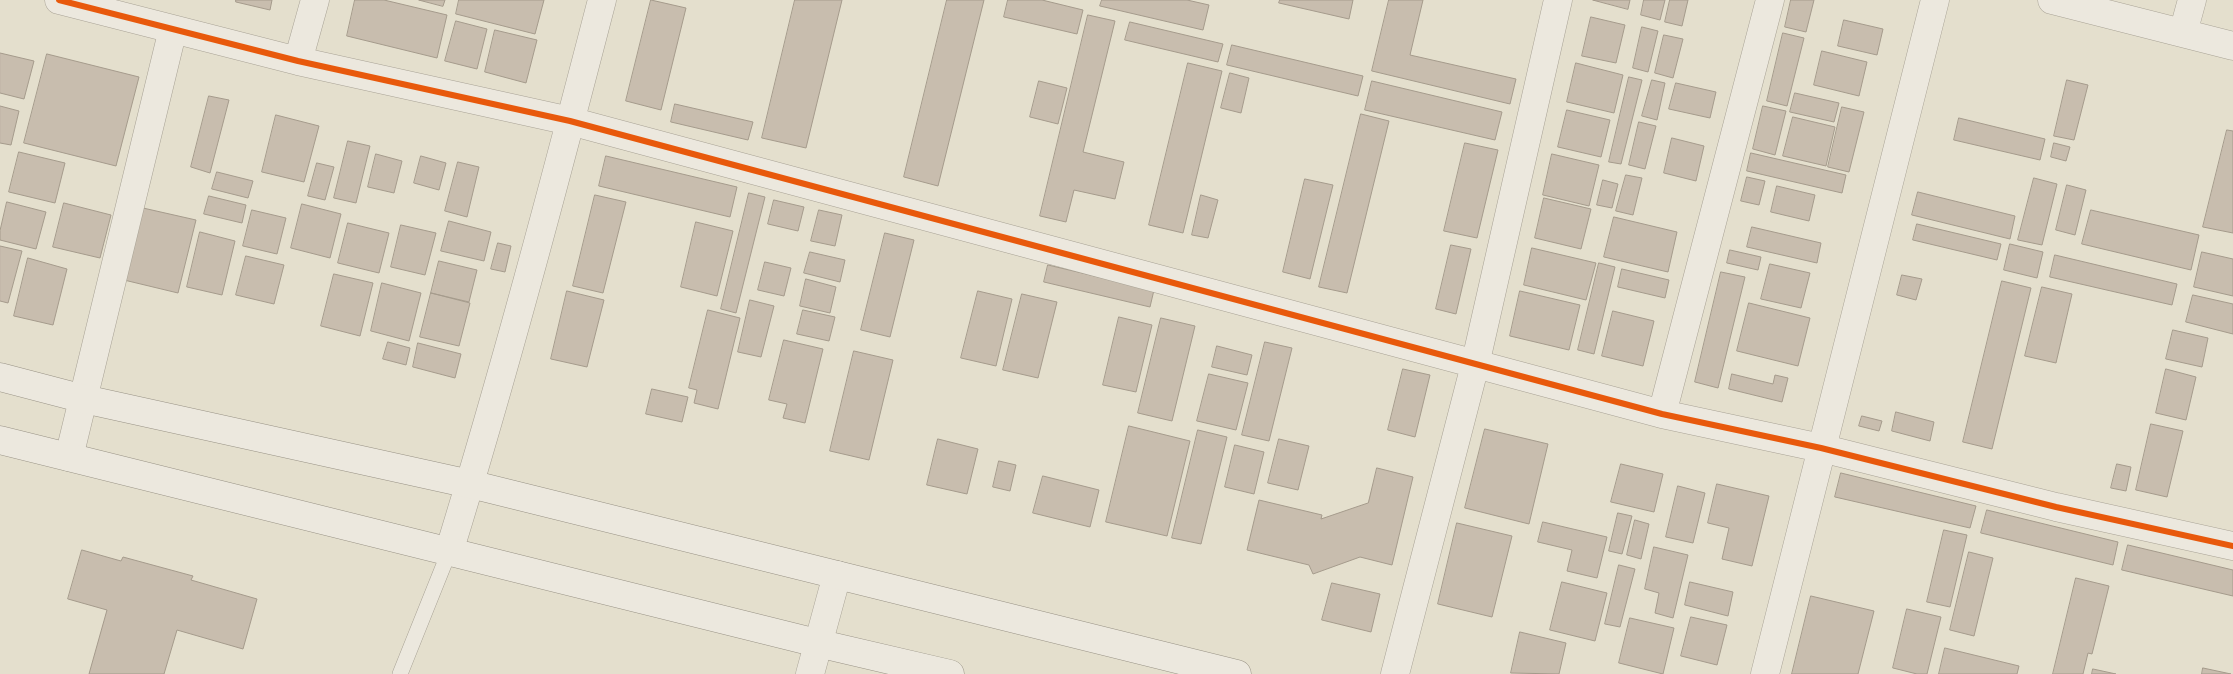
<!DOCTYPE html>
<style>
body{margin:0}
canvas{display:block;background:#e4dfcd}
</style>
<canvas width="2233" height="674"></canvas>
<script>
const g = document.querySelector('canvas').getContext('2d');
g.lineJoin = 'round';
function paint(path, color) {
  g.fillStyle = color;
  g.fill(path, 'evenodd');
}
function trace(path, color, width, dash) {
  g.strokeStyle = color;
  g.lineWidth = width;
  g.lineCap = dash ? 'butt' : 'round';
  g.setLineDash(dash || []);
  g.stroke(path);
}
const building = new Path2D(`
 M236 0H272L270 10 236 2Z
 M355 0H384L447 15 437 58 347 36Z
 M419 0H445L443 6Z
 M459 0H544L535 34 456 14Z
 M651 0 686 8 661 110 626 101Z
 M795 0H842L806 148 762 138Z
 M947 0H984L938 186 904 177Z
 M1008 0H1042L1083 10 1077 34 1004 17Z
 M1102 0H1187L1209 5 1203 30 1100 6Z
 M1280 0H1353L1349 19 1279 3Z
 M1389 0H1423L1410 55 1516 79 1510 104 1372 71Z
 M1593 0H1630L1628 9Z
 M1644 0H1665L1660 20 1641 15Z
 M1670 0H1688L1682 26 1665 22Z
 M1791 0H1814L1806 32 1785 27Z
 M1088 15 1115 21 1083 152 1124 162 1115 199 1074 190 1066 222 1040 216Z
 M1591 17 1625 25 1616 63 1582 56Z
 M1844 20 1883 29 1877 55 1838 46Z
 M456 21 487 29 477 69 445 61Z
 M1130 22 1223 44 1218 62 1125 40Z
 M1642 27 1658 31 1648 72 1633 68Z
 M495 30 537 40 526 83 485 72Z
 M1783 33 1804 38 1787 106 1767 101Z
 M1664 35 1683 39 1673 78 1655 73Z
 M1232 45 1363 76 1358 96 1227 65Z
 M1822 51 1867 62 1859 96 1814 85Z
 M0 53 34 61 24 99 0 93Z
 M47 54 139 77 116 166 24 143Z
 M1188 63 1222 71 1183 233 1149 225Z
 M1576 63 1623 75 1614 113 1567 102Z
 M1230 73 1249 78 1241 113 1221 108Z
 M1629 77 1642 80 1621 164 1609 162Z
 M1652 80 1665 83 1657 120 1642 116Z
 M2067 80 2088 85 2074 140 2054 136Z
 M1039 81 1067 88 1058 124 1030 117Z
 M1372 81 1502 112 1495 140 1365 110Z
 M1676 83 1716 92 1710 118 1669 109Z
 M1795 93 1839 103 1834 122 1790 112Z
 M209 96 229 100 210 173 191 167Z
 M675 104 753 122 748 140 671 122Z
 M0 106 19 111 11 145 0 143Z
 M1763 106 1786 111 1775 155 1753 149Z
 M1842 107 1864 112 1849 172 1828 167Z
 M1567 110 1610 120 1601 157 1558 147Z
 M1361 114 1389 121 1347 293 1319 287Z
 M276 115 319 126 304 182 262 172Z
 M1793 117 1835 127 1826 166 1783 156Z
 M1959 118 2045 139 2040 160 1954 140Z
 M1639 122 1656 126 1645 169 1629 165Z
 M2227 130 2233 131V233L2203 227Z
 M1672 138 1704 146 1696 181 1664 173Z
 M348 141 370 146 356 203 334 198Z
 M1465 143 1498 150 1477 238 1444 231Z
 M2054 143 2070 147 2066 161 2051 157Z
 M19 152 65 163 55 203 9 192Z
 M1751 153 1846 175 1842 193 1747 171Z
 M376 154 402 161 394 193 368 187Z
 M1552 154 1599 165 1589 206 1543 195Z
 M421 156 446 163 439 190 414 183Z
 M606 156 737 187 730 217 599 186Z
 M458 162 479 167 467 217 445 211Z
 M317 163 334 167 325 200 308 196Z
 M217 172 253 181 248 198 212 189Z
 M1626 175 1642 178 1633 215 1616 211Z
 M1747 177 1765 181 1759 205 1741 201Z
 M2034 178 2057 184 2042 245 2018 240Z
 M1305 179 1333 185 1310 279 1283 272Z
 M1603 180 1618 184 1612 208 1597 205Z
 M2067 185 2086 190 2075 235 2056 230Z
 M1777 186 1815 195 1809 221 1771 212Z
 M1918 192 2015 216 2010 239 1912 215Z
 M749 193 765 197 736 313 721 309Z
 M595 195 626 202 603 293 573 286Z
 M1201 195 1218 200 1208 238 1192 235Z
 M209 196 246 205 242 223 204 214Z
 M1544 198 1591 209 1581 249 1535 238Z
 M774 200 804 207 798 231 768 224Z
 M7 202 46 212 36 249 0 240V231Z
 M64 203 111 215 100 258 53 247Z
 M302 204 341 214 330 258 291 248Z
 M143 208 196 220 178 293 124 280Z
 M252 210 286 218 277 254 243 246Z
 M819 210 842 215 835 246 811 241Z
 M2091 210 2199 235 2191 270 2082 244Z
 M1614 217 1677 232 1668 272 1604 257Z
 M449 221 491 232 484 261 441 251Z
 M696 222 733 231 717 296 681 287Z
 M348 223 389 233 379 273 338 263Z
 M1917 224 2001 244 1997 260 1913 240Z
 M401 225 436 233 425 275 391 267Z
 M1752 227 1821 243 1817 263 1747 247Z
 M200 232 235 241 222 295 187 287Z
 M885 233 914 240 890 337 861 330Z
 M498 243 511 246 505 272 491 269Z
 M2010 244 2043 252 2037 278 2004 270Z
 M1451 245 1471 249 1456 314 1436 309Z
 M0 246 22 251 8 303 0 301Z
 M1532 248 1596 263 1586 300 1524 285Z
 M1730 250 1761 257 1758 270 1727 263Z
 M810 252 845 260 840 282 804 273Z
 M2202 252 2233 259V296L2194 287Z
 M2055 255 2177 284 2172 305 2050 277Z
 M246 256 284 265 274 304 236 295Z
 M28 258 67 269 53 325 14 316Z
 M439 261 477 270 469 302 431 293Z
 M765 262 791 268 784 296 758 290Z
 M1599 263 1615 267 1594 354 1578 350Z
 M1770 264 1810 273 1801 308 1761 299Z
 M1048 265 1154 290 1150 307 1044 282Z
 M1622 269 1669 280 1665 298 1618 287Z
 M1721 272 1745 277 1718 388 1695 382Z
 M334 274 373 283 360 336 321 326Z
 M1902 275 1922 279 1916 300 1897 295Z
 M806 279 836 287 830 313 800 306Z
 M2002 281 2031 288 1992 449 1963 442Z
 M382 283 421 293 409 341 371 331Z
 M2042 287 2072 294 2056 363 2025 356Z
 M567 291 604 300 587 367 551 359Z
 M978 291 1012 299 996 366 961 358Z
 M1520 291 1580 305 1569 350 1510 336Z
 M431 293 470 303 459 346 420 337Z
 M1022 294 1057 302 1038 378 1003 370Z
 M2193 295 2233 304V334L2186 322Z
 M750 300 774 306 761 357 738 352Z
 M1749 303 1810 318 1798 366 1737 351Z
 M708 310 740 318 718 409 694 403 697 390 689 388Z
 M803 310 835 317 829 341 797 334Z
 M1613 311 1654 321 1643 366 1602 356Z
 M1119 317 1152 325 1136 392 1103 385Z
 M1161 318 1195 326 1172 421 1138 413Z
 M2173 330 2208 338 2202 367 2166 359Z
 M784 340 823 349 805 423 783 418 787 404 769 400Z
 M388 342 410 348 406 365 383 359Z
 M1265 342 1292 348 1269 441 1242 435Z
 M418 343 461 354 455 378 413 367Z
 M1217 346 1252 355 1247 375 1212 367Z
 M854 351 893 360 869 460 830 451Z
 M1403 369 1430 375 1415 437 1388 430Z
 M2166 369 2196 377 2186 420 2156 413Z
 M1209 374 1248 383 1236 430 1197 421Z
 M1732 374 1773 384 1775 375 1788 378 1782 402 1729 389Z
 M652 389 688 397 682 422 646 414Z
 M1896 412 1934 422 1930 441 1892 431Z
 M1862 416 1882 421 1879 431 1859 426Z
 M2151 424 2183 431 2167 497 2136 490Z
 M1129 426 1190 441 1167 536 1106 522Z
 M1485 429 1548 444 1529 524 1465 508Z
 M1198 430 1227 437 1201 544 1172 538Z
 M938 439 978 449 967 494 927 485Z
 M1279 439 1309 446 1298 490 1268 483Z
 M1235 445 1264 452 1254 494 1225 487Z
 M999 461 1016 465 1010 491 993 487Z
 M1621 464 1663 474 1654 512 1611 502Z
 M2117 464 2131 467 2126 491 2111 488Z
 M1377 468 1413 477 1392 565 1360 557 1313 574 1309 565 1247 550 1259 500 1322 515 1321 519 1368 503Z
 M1841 473 1976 506 1970 528 1835 497Z
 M1043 476 1099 490 1090 527 1033 513Z
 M1717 484 1769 496 1752 566 1722 559 1729 528 1708 523Z
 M1678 486 1705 493 1693 543 1666 537Z
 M1987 510 2118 542 2113 565 1981 533Z
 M1618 513 1632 516 1622 554 1609 551Z
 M1635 520 1649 524 1641 559 1627 555Z
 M1543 522 1607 537 1597 578 1567 571 1572 550 1538 542Z
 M1457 523 1512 536 1492 617 1438 604Z
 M1944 530 1967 535 1950 607 1927 602Z
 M2128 545 2233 570V596L2122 570Z
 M1654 547 1688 555 1673 618 1655 613 1659 593 1645 589Z
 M82 550 121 561 123 557 193 576 191 580 257 599 243 649 177 630 164 674H89L107 610 68 599Z
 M1969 552 1993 558 1974 636 1950 630Z
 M1619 565 1635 569 1620 627 1605 624Z
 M2076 578 2109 586 2092 654 2088 653 2083 674H2053Z
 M1562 582 1607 593 1595 641 1550 630Z
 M1690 582 1733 592 1728 616 1685 605Z
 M1332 583 1380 594 1371 632 1322 620Z
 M1811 596 1874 611 1858 674H1792Z
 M1907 609 1941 617 1927 674H1917L1893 668Z
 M1691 617 1727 625 1717 665 1681 656Z
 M1630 618 1674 628 1663 674 1619 663Z
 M1520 632 1566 643 1559 674 1511 673Z
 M1945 648 2019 666 2017 674H1939Z
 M2203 668 2231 674H2202Z
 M2093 669 2116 674H2092Z`);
const lane = new Path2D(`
 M400 674 449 552`);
const street = new Path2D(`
 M59 0 298 61 570 121 1662 414 1821 448 2056 507 2233 546
 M2052 0 2233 46
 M2183 33 2192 0
 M298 61 315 0
 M1662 414 1770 0
 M69 457 173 29
 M449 552C505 370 554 185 602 0
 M810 674 837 575
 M1395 674 1475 365 1558 0
 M1765 674 1935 0`);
const secondary = new Path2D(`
 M0 377 84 399 470 484 1237 674
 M0 440 817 643 950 674`);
const cycleway = new Path2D(`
 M59 0 298 61 570 121 1662 414 1821 448 2056 507 2233 546`);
paint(building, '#c8bdae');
trace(building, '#a59b8c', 1);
trace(lane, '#a9a396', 16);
trace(street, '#a9a396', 29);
trace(secondary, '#999386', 29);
trace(lane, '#ece8de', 15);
trace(street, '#ece8de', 28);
trace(secondary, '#ece8de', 28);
trace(cycleway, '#e8590c', 6);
</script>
